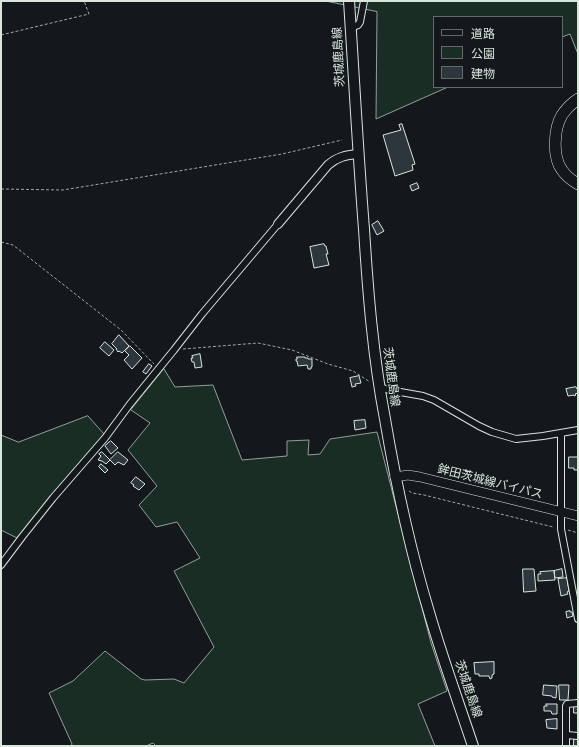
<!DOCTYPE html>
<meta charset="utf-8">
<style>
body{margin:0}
#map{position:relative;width:579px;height:747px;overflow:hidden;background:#14181c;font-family:"IBM Plex Sans","Noto Sans JP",sans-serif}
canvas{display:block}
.frame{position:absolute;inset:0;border:2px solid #d8e6dc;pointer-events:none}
.legend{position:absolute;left:433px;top:16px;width:130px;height:72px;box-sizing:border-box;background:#14181c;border:1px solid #626a69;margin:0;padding:5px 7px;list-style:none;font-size:12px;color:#d8e6dc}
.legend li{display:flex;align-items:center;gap:8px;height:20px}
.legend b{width:20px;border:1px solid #626a69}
</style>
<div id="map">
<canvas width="579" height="747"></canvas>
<div class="frame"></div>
<ul class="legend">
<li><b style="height:5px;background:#14181c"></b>道路</li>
<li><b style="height:11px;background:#1a2d24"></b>公園</li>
<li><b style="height:11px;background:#2c363c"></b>建物</li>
</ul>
</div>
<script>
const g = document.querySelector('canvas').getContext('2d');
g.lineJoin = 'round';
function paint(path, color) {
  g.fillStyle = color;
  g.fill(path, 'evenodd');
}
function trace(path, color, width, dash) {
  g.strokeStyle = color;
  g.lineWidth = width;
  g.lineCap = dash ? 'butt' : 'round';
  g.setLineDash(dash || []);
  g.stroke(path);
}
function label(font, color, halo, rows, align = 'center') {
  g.font = font + ' "IBM Plex Sans","Noto Sans JP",sans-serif';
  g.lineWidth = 3;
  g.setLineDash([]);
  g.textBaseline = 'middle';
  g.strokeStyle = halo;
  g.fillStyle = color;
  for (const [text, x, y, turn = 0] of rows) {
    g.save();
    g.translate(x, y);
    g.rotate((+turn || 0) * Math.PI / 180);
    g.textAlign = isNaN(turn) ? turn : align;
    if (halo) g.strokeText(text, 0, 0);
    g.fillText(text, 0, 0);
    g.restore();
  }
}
const green = new Path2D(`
 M326 1H578V54L570 34 562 37V17H434V87H448L376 119 377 12Z
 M164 369 175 387 213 385 242 460 287 456V441L309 440 308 455 320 454 330 439 377 432 431 643 447 691 418 704 435 746H156L153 743 146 746H71L72 744 49 693 73 681 105 651 141 679 145 680 174 679 184 683 214 647 174 571 200 558 177 522 156 527 139 505 157 486 128 450 150 423 131 410Z
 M88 416 104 434 17 538 1 530V435L18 442Z`);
const building = new Path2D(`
 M402 124 415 164 412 165 413 170 395 176 383 135 401 130 399 125Z
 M417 183 419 188 412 191 410 186Z
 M378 221 384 231 377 235 372 225Z
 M324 244 325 246H326L328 254H326L329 265 314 268 310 247Z
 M119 335 129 346 122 353 119 351 118 352 116 349H117L112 344Z
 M105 342 114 350 109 356 100 348Z
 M130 346 142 358 132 369 124 360 129 355 125 351Z
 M200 354 202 367 195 368 194 362H192L191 358H193L192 356Z
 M297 357H305V358H308V359H312V367H311V369H308L307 365 298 366 297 361H296V359H297Z
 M149 364 152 366 146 374 143 372Z
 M359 376 361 383 355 384 356 386 352 387 350 378Z
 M576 387 577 389 578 388V393L575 394 576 395 574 396V395L568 396 566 389Z
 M365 420 366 428 355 430 354 421Z
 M111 441 118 448 111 454 105 446Z
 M102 452 110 460 106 464 102 461 98 460 101 456 99 454Z
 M118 452 128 460 124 465 118 462 115 465 110 460Z
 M569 457H578V470H574V468H569Z
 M101 464 108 470 105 473 99 467Z
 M136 477 145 484 139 490 133 486 134 485 131 483Z
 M523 569H534L536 591 524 592Z
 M562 569 563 577 555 578 554 571Z
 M554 571 555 580 538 581V574H541L540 572Z
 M567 578 569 591 567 592 568 594 561 596 558 579Z
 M570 611V612H572L573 616 567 618 566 612Z
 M494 662V674H493V675H492V678L490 679 489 676H479V674H475L474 663Z
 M544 685 557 686 556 698 552 697V696L543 695Z
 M559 685H569L568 700H560Z
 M546 704H557V714H552L551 711H544V706H547Z
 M574 706H578V713H574Z
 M557 719V729L547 728 546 720Z
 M574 739H578V746H574Z`);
const path = new Path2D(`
 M1 35 89 14 84 1
 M1 189 63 190 282 154 342 140
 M1 242 13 245 121 330 154 364
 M183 349 258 343 292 350 328 364 353 371 370 382
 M409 491 412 493 424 495 553 527
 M568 530 578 533`);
const minor = new Path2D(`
 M351 28 358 25 360 22 364 1
 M380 387 389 390 423 396 434 400 479 426 492 432 516 439 543 436 578 430
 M561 433V529L578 619
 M1 565 22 537 53 498 105 438 130 404 174 350 202 314 278 224
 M567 735 578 736
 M566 746V706L567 704 578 703`);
const tertiary = new Path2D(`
 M278 224 328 165C337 157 346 155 358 154`);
const secondary = new Path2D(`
 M395 477 408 475 420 477 578 516`);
const primary = new Path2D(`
 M349 1C354 77 358 153 364 229 368 293 373 356 385 419 396 484 410 549 429 612 442 657 458 701 473 746`);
const motorway = new Path2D(`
 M578 99C572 103 566 109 562 115 554 128 552 157 562 170 566 176 571 180 578 184`);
const streetNames = [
 ["茨城鹿島線",339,57,-93],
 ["茨城鹿島線",391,377,82],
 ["鉾田茨城線バイパス",490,482,14],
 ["茨城鹿島線",468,689,71]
];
paint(green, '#1a2d24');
trace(green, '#939e99', 1);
paint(building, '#2c363c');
trace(building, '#d8e6dc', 1);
trace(minor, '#d8e6dc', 8);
trace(tertiary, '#d8e6dc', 10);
trace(secondary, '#d8e6dc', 10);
trace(primary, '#d8e6dc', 12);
trace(motorway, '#d8e6dc', 12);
trace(path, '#9da8a2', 1, [3, 2]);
trace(minor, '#14181c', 6);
trace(tertiary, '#14181c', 8);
trace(secondary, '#14181c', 9);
trace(primary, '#14181c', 10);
trace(motorway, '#14181c', 11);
label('12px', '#d8e6dc', '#14181c', streetNames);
</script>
